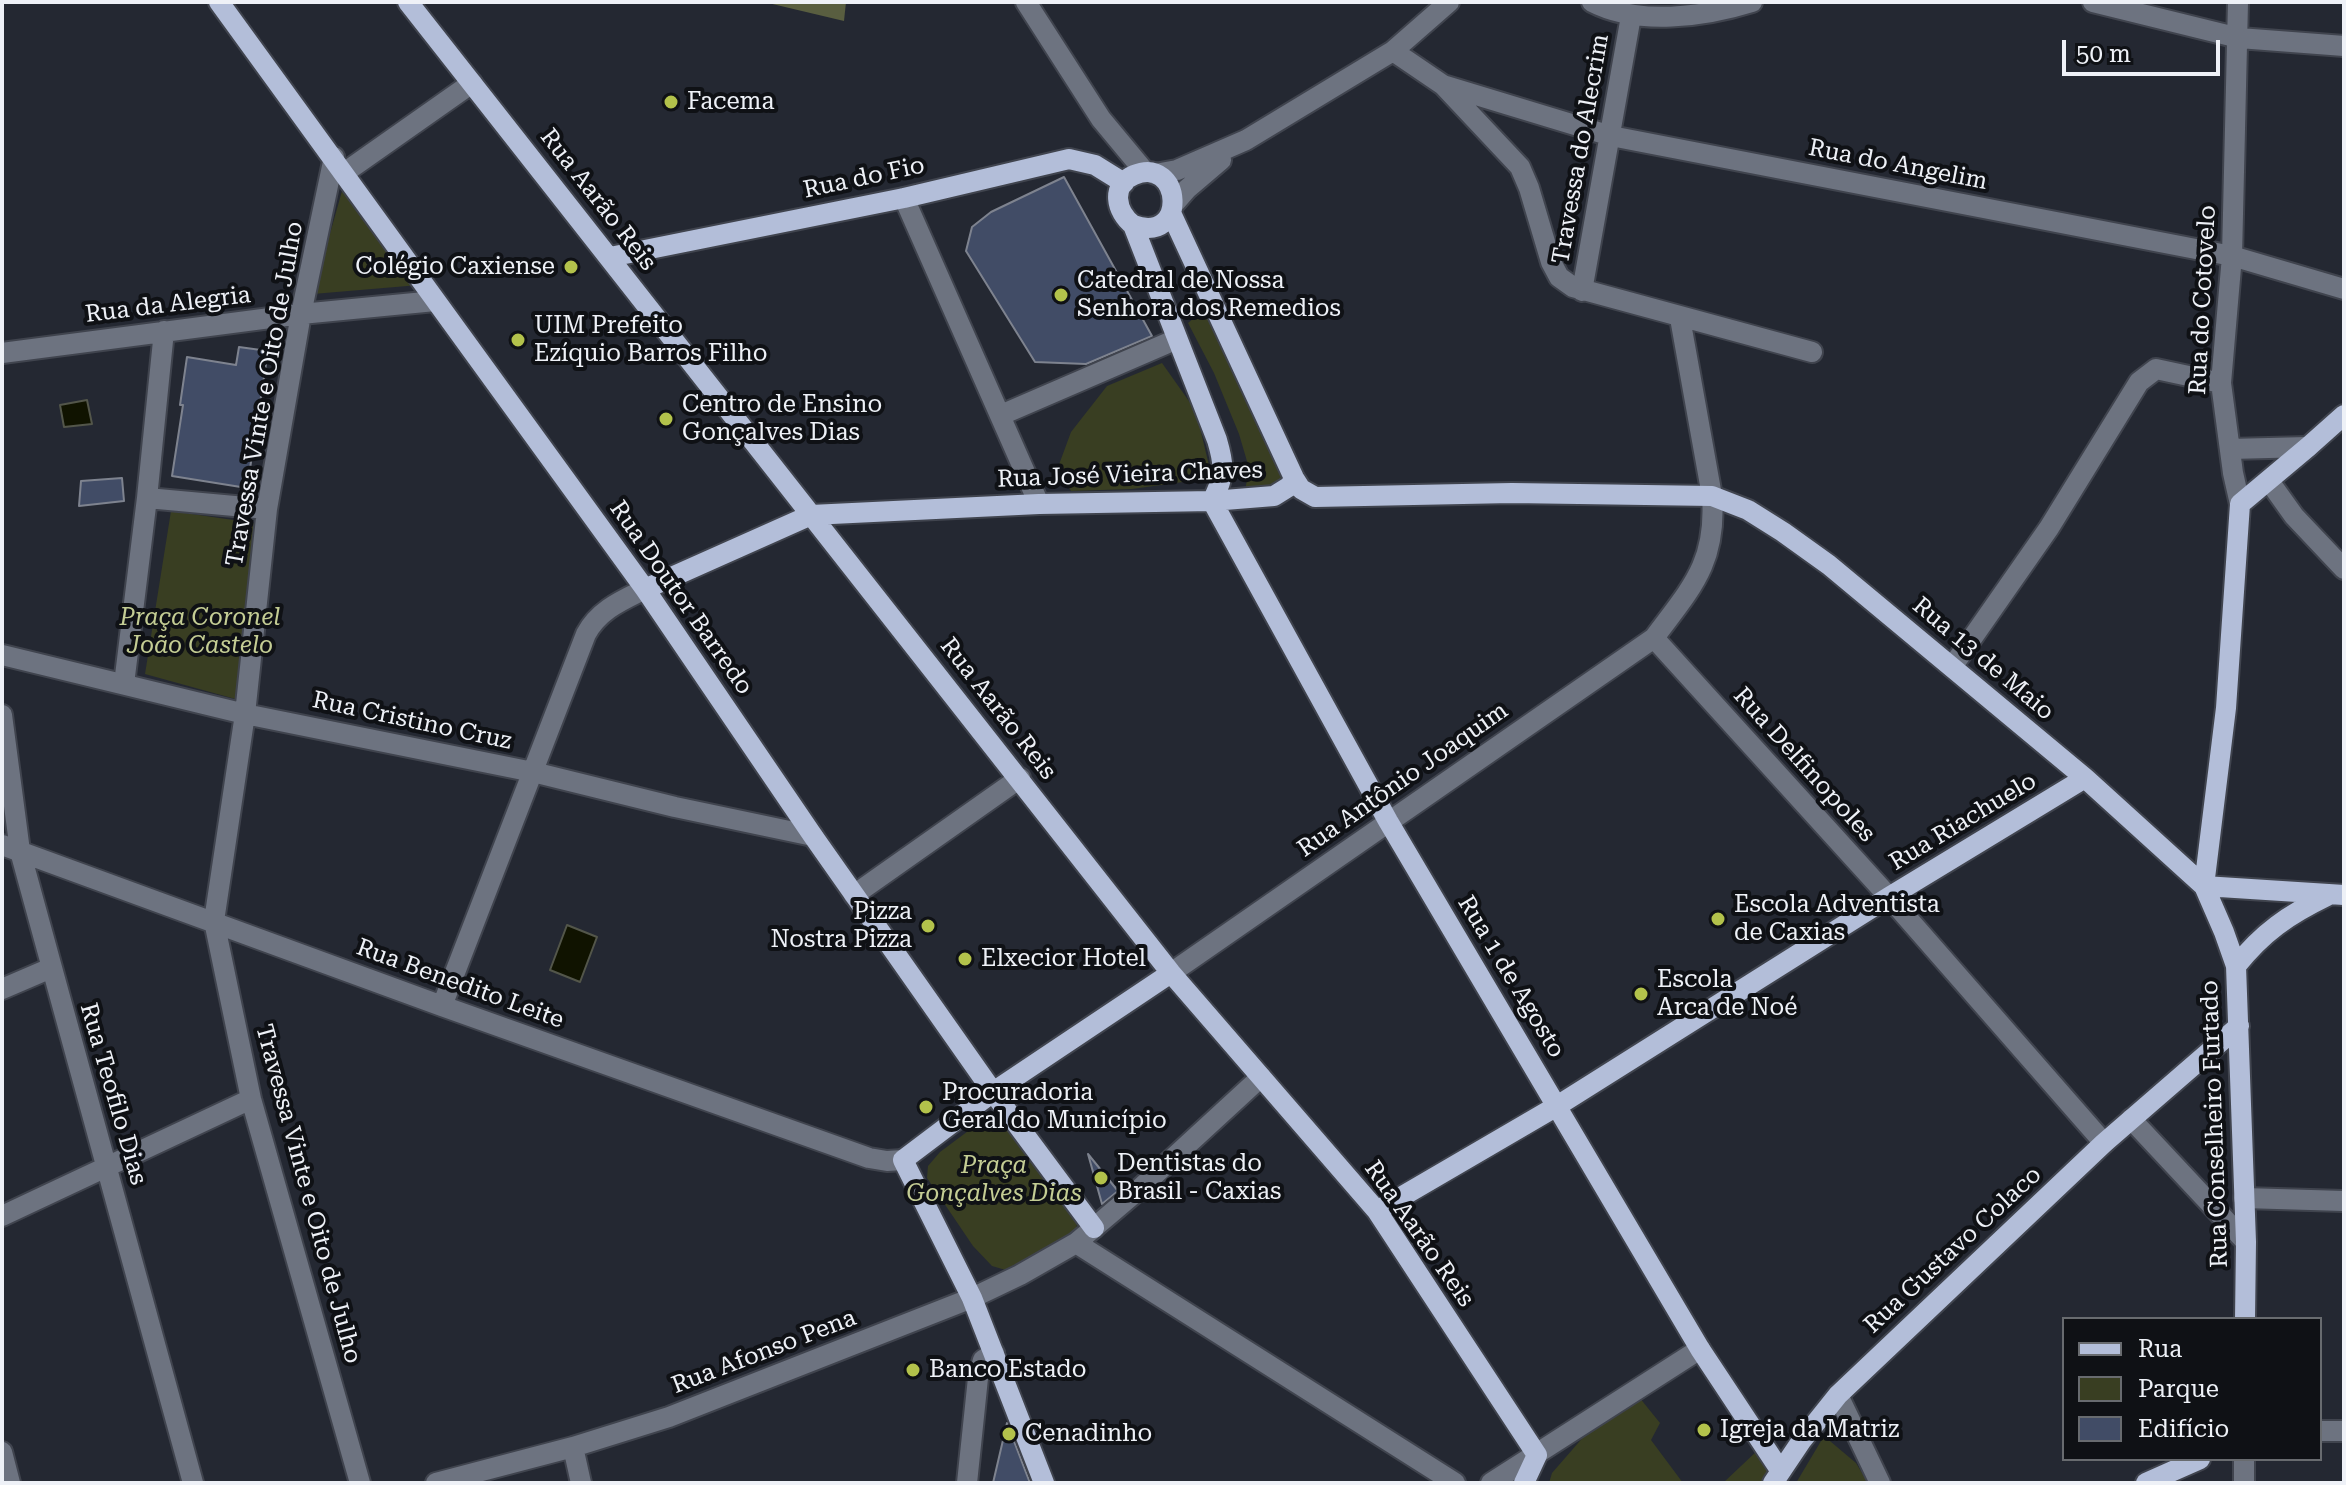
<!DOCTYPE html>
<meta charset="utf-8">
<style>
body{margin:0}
#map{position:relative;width:2346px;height:1485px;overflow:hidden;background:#242832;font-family:"Roboto Serif",serif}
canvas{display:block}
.frame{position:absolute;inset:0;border:4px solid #eef1f7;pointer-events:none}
.legend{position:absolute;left:2062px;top:1317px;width:260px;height:144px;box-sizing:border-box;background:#0f1115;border:2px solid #686b6f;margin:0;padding:10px 14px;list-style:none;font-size:24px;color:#eef1f7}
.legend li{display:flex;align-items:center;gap:16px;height:40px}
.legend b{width:40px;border:2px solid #686b6f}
.scale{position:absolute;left:2062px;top:40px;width:158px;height:36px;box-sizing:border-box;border:4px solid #eef1f7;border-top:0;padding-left:10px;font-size:24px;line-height:28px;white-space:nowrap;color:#eef1f7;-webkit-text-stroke:6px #0f1115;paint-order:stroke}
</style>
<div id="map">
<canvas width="2346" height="1485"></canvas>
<div class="frame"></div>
<ul class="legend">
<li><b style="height:10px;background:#b3bed9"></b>Rua</li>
<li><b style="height:22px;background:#393e22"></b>Parque</li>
<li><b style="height:22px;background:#414c66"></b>Edifício</li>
</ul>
<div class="scale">50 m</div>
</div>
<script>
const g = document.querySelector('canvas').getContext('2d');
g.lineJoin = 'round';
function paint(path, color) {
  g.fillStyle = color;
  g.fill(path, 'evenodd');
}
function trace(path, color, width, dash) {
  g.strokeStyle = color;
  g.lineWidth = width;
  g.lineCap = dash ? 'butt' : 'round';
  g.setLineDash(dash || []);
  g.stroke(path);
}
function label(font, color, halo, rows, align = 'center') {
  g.font = font + ' "Roboto Serif",serif';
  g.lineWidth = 8;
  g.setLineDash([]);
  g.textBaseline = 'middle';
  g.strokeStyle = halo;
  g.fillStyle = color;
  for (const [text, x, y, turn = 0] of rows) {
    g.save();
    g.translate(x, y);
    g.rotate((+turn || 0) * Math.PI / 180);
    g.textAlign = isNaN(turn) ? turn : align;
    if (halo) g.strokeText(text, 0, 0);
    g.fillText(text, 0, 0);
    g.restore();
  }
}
const green = new Path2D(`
 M342 191 419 285 313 294Z
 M1207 307 1289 480 1245 491 1249 468 1239 434 1214 373 1188 323Z
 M1162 363 1196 411 1212 478 1132 489 1071 491 1057 470 1071 432 1107 386Z
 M171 511 261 524 239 700 145 674Z
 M999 1108 1079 1207 1076 1232 1009 1271 992 1266 973 1246 927 1178 928 1166 940 1152Z
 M1639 1397 1660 1423 1651 1440 1683 1483H1549L1552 1473 1592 1427Z
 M1824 1436 1856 1463 1868 1483H1796Z
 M1758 1450 1768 1468 1765 1483H1723Z`);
const forest = new Path2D(`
 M764 2H846L844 21Z`);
const water = new Path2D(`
 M87 400 92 424 64 427 60 405Z
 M567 925 597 937 580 982 550 970Z`);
const building = new Path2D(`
 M1064 177 1152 336 1086 364 1035 362 966 251 972 227 991 212Z
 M239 347 268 351 247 488 172 476 183 405H180L187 357 236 365Z
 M122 478 124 501 79 506 81 481Z
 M1088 1154 1118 1191 1102 1204Z
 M1007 1423 1030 1483H993Z`);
const minor = new Path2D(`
 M1026 2 1101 119 1145 172
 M1592 2C1638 26 1704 17 1752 2
 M2093 2 2239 38 2344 46
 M2238 2 2232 256 2221 383 2233 473 2240 504
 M1393 51 1443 85 1520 167 1529 188 1551 262 1559 277 1573 287 1812 352
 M1443 85 1611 136 2232 256 2344 289
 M334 157 301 314 267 509 245 714 214 921 251 1099 360 1483
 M344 173 472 83
 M1155 174 1177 170 1246 140 1393 51 1449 2
 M904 198 1039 504
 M1173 205 1187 189 1221 160
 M1582 291 1631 16
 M2 353 301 314 435 301
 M1001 415 1177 339
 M2230 449 2308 447
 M2269 481 2294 516 2344 569
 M147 498 267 509
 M1654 638 1889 897 2104 1143
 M2 655 245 714 533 772 675 807 813 836
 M1952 667 2049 528 2139 382 2156 369 2221 383
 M124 684 147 498 164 331
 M2 715 20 851 193 1483
 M2 845 442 1006 869 1158 887 1161 903 1160
 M854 895 1020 778
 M1171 973 1654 638C1691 588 1717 563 1712 496L1680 318
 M2 989 51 968
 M442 1006 586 634C599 610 621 601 645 589
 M2131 1119 2246 1242
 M2244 1198 2344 1201
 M2 1216 251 1099
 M1076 1243 1455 1483
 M1838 1395 1880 1483
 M2320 1431H2344
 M573 1447 581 1483
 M2 1452 10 1483
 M436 1483 573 1447 669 1417 972 1298 1020 1275 1076 1243 1136 1192 1261 1077
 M967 1483 978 1378 983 1360 994 1353
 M1491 1483 1700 1349
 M2244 1483V1459`);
const major = new Path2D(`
 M219 2 645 589 813 836 993 1092 1094 1228
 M408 2 1171 973 1377 1211 1537 1455 1524 1483
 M1171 213 1294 478 1301 489 1315 497 1512 493 1712 496 1748 510 1783 532 1829 565 2085 778 2204 886 2224 932 2236 966 2246 1242 2245 1319
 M1133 225C1189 245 1182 155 1134 175 1110 185 1116 212 1133 225L1217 440C1225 467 1225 476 1212 501L1388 821 1700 1349 1780 1470
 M610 257 904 198 1069 159 1095 165 1124 183
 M645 589 811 515 1039 504 1212 501 1274 496 1290 486 1294 478
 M2204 886 2226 708 2240 504 2308 447 2344 415
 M2204 886 2344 895
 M2236 966C2263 932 2288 915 2327 896
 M1377 1211 1557 1106 1889 897 2085 778
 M1044 1483 972 1298 903 1160 993 1092 1171 973
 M1773 1483 1802 1440 1838 1395 2104 1143 2239 1026
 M2146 1483 2200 1459`);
const markers = [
 [671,102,8,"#b3c24b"],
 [571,267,8,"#b3c24b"],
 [1061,295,8,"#b3c24b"],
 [518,340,8,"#b3c24b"],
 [666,419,8,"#b3c24b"],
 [1718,919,8,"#b3c24b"],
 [928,926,8,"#b3c24b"],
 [965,959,8,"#b3c24b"],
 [1641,994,8,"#b3c24b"],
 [926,1107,8,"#b3c24b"],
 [1101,1178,8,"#b3c24b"],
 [913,1370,8,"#b3c24b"],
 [1704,1430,8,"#b3c24b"],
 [1009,1434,8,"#b3c24b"]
];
const poiNames = [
 ["Facema",687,102],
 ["Colégio Caxiense",555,267,"right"],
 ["Catedral de Nossa",1077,281],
 ["Senhora dos Remedios",1077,309],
 ["UIM Prefeito",534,326],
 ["Ezíquio Barros Filho",534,354],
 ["Centro de Ensino",682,405],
 ["Gonçalves Dias",682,433],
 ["Escola Adventista",1734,905],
 ["de Caxias",1734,933],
 ["Pizza",912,912,"right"],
 ["Nostra Pizza",912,940,"right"],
 ["Elxecior Hotel",981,959],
 ["Escola",1657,980],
 ["Arca de Noé",1657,1008],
 ["Procuradoria",942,1093],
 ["Geral do Município",942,1121],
 ["Dentistas do",1117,1164],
 ["Brasil - Caxias",1117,1192],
 ["Banco Estado",929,1370],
 ["Igreja da Matriz",1720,1430],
 ["Cenadinho",1025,1434]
];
const streetNames = [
 ["Travessa do Alecrim",1581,149,-80],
 ["Rua do Angelim",1898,165,11],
 ["Rua do Fio",864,178,-12],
 ["Rua Aarão Reis",598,200,52],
 ["Rua do Cotovelo",2203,300,-87],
 ["Rua da Alegria",168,305,-7],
 ["Travessa Vinte e Oito de Julho",265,394,-80],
 ["Rua José Vieira Chaves",1130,475,-2],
 ["Rua Doutor Barredo",681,598,55],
 ["Rua 13 de Maio",1983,659,40],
 ["Rua Aarão Reis",998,709,52],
 ["Rua Cristino Cruz",412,721,12],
 ["Rua Delfinopoles",1804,765,48],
 ["Rua Antônio Joaquim",1403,780,-35],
 ["Rua Riachuelo",1963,822,-31],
 ["Rua 1 de Agosto",1511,977,59],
 ["Rua Benedito Leite",460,984,20],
 ["Rua Teofilo Dias",113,1094,74],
 ["Rua Conselheiro Furtado",2215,1124,-92],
 ["Travessa Vinte e Oito de Julho",308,1194,75],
 ["Rua Aarão Reis",1419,1234,55],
 ["Rua Gustavo Colaco",1953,1250,-43],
 ["Rua Afonso Pena",764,1352,-21]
];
const parkNames = [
 ["Praça Coronel",200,618],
 ["João Castelo",200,646],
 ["Praça",994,1166],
 ["Gonçalves Dias",994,1194]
];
paint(green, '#393e22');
paint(forest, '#595e40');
paint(water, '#101300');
trace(water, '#53564a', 2);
paint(building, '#414c66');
trace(building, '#7e838f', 2);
trace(minor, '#40444e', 24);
trace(major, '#40444e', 24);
trace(minor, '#6d7380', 20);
trace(major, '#b3bed9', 20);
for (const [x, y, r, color] of markers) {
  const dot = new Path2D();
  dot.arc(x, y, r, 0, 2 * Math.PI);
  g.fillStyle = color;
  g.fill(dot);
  trace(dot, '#0f1115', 3);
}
label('24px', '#eef1f7', '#0f1115', poiNames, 'left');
label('24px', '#eef1f7', '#0f1115', streetNames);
label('italic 24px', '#c4cd94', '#0f1115', parkNames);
</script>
